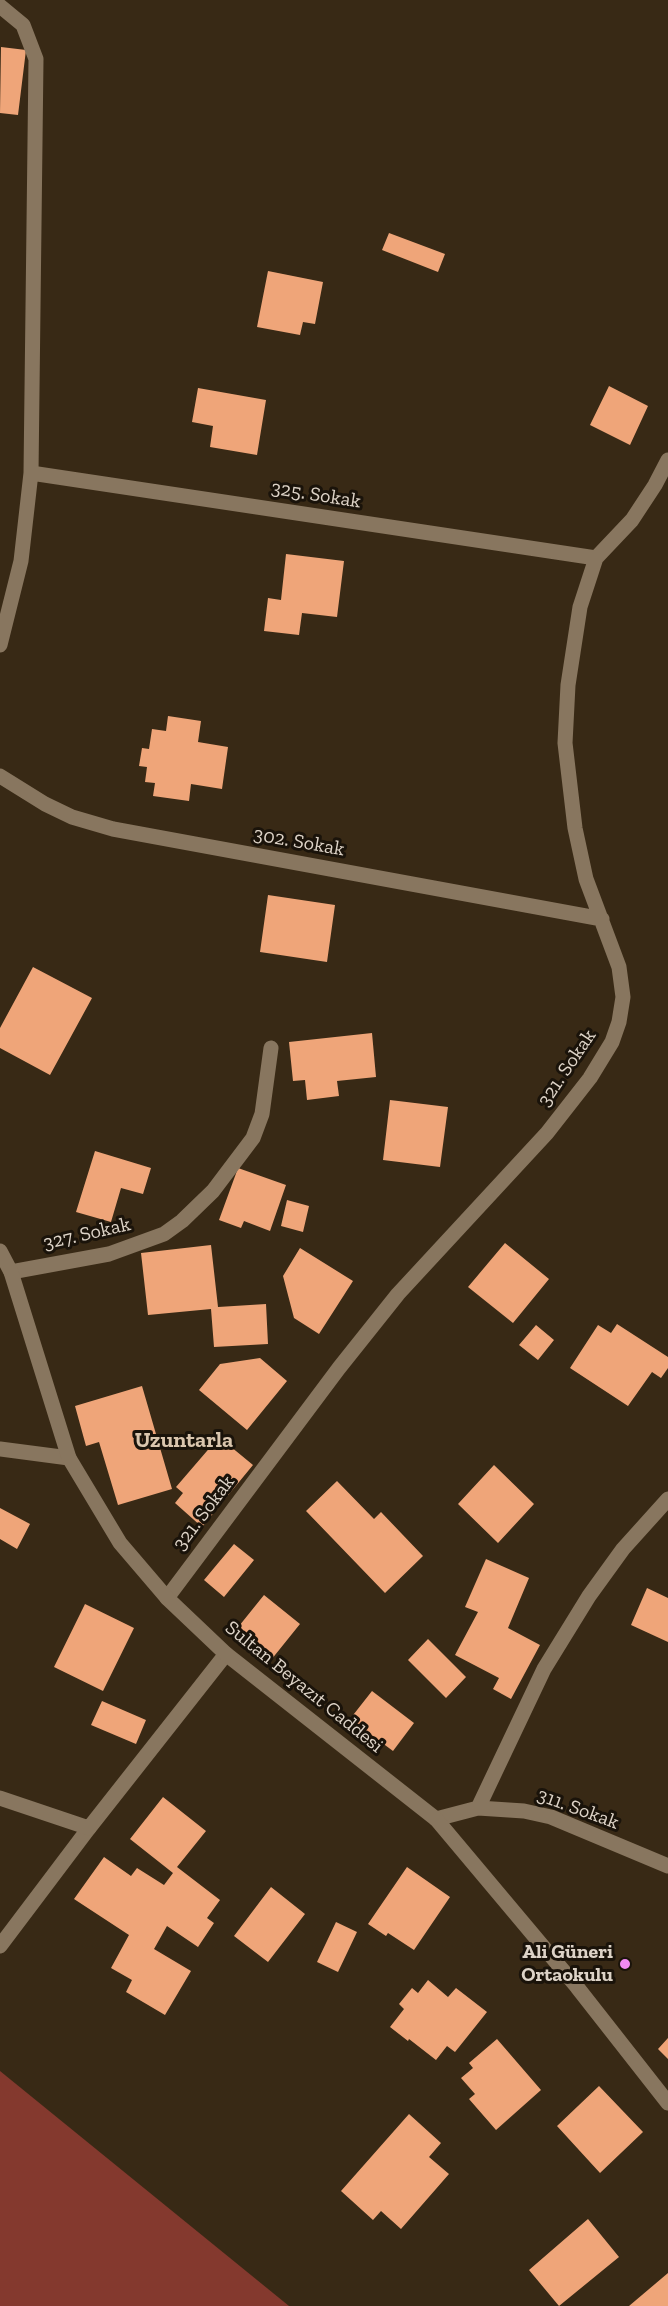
<!DOCTYPE html>
<meta charset="utf-8">
<style>
body{margin:0}
canvas{display:block;background:#382915}
</style>
<canvas width="668" height="2306"></canvas>
<script>
const g = document.querySelector('canvas').getContext('2d');
g.lineJoin = 'round';
function paint(path, color) {
  g.fillStyle = color;
  g.fill(path, 'evenodd');
}
function trace(path, color, width, dash) {
  g.strokeStyle = color;
  g.lineWidth = width;
  g.lineCap = dash ? 'butt' : 'round';
  g.setLineDash(dash || []);
  g.stroke(path);
}
function label(font, color, halo, rows, align = 'center') {
  g.font = font + ' "Zilla Slab",serif';
  g.lineWidth = 6;
  g.setLineDash([]);
  g.textBaseline = 'middle';
  g.strokeStyle = halo;
  g.fillStyle = color;
  for (const [text, x, y, turn = 0] of rows) {
    g.save();
    g.translate(x, y);
    g.rotate((+turn || 0) * Math.PI / 180);
    g.textAlign = isNaN(turn) ? turn : align;
    if (halo) g.strokeText(text, 0, 0);
    g.fillText(text, 0, 0);
    g.restore();
  }
}
const forest = new Path2D(`
 M0 2071 289 2306H0Z`);
const building = new Path2D(`
 M1 47 26 50 18 115 0 113Z
 M389 233 445 254 438 272 382 250Z
 M268 271 323 282 315 324 303 322 300 335 257 327Z
 M609 386 648 406 630 445 590 425Z
 M198 388 266 400 257 455 210 447 213 426 192 422Z
 M286 554 344 561 337 617 302 613 299 635 264 631 268 598 281 600Z
 M168 716 201 721 198 742 228 747 222 789 191 784 189 801 153 796 155 783 145 782 147 767 139 766 142 748 149 749 152 729 166 731Z
 M268 895 335 905 327 962 260 952Z
 M33 967 92 998 50 1075 0 1048V1028Z
 M372 1033 376 1077 337 1081 339 1096 307 1100 305 1080 293 1081 289 1042Z
 M390 1100 448 1107 440 1167 383 1160Z
 M95 1151 151 1168 143 1194 121 1188 111 1222 76 1212Z
 M238 1168 286 1185 270 1231 244 1221 241 1228 219 1220Z
 M287 1200 309 1206 303 1232 281 1226Z
 M505 1243 549 1279 513 1323 468 1287Z
 M211 1245 218 1307 266 1304 268 1344 214 1347 211 1309 148 1315 141 1253Z
 M300 1248 353 1281 319 1334 294 1318 283 1276Z
 M617 1324 668 1357V1368L661 1378 652 1372 628 1406 570 1368 598 1325 611 1333Z
 M536 1325 554 1340 538 1360 519 1345Z
 M260 1358 287 1381 247 1430 199 1390 220 1364Z
 M142 1386 172 1489 118 1505 99 1442 86 1446 75 1406Z
 M219 1437 253 1465 202 1527 175 1503 183 1493 176 1487Z
 M494 1465 534 1504 498 1543 458 1504Z
 M337 1481 374 1519 381 1512 423 1556 385 1593 306 1511Z
 M0 1508 30 1524 17 1549 0 1539Z
 M234 1544 254 1560 224 1597 204 1580Z
 M486 1559 529 1578 508 1628 540 1645 511 1699 493 1689 499 1678 455 1655 478 1612 465 1607Z
 M647 1588 668 1598V1642L631 1625Z
 M264 1595 300 1624 271 1660 235 1631Z
 M85 1604 134 1628 103 1691 54 1667Z
 M428 1639 466 1677 446 1698 408 1660Z
 M372 1691 414 1723 393 1751 350 1719Z
 M102 1701 146 1720 136 1744 91 1725Z
 M163 1797 206 1831 177 1867 220 1900 207 1918 214 1923 198 1947 167 1926 154 1949 191 1971 165 2015 126 1992 132 1980 111 1968 129 1935 74 1899 104 1857 131 1876 137 1868 164 1885 173 1873 130 1839Z
 M407 1867 450 1897 414 1950 388 1933 386 1936 368 1924Z
 M271 1887 305 1914 268 1962 234 1936Z
 M336 1922 357 1932 338 1972 317 1962Z
 M428 1980 448 1997 456 1988 487 2012 455 2052 447 2046 436 2060 409 2039 408 2041 390 2027 404 2009 399 2004 412 1988 418 1993Z
 M668 2038V2059L658 2049Z
 M497 2039 541 2090 496 2130 469 2099 475 2094 461 2078 473 2068 469 2063Z
 M599 2086 643 2132 600 2173 557 2126Z
 M409 2114 441 2143 429 2157 449 2174 401 2229 381 2211 373 2220 341 2191Z
 M588 2219 619 2257 559 2306 529 2270Z
 M668 2273V2306H629Z`);
const lane = new Path2D(`
 M0 1946 89 1828`);
const street = new Path2D(`
 M0 6 23 25 36 59 31 473 21 561 0 645
 M31 473 596 558
 M0 776 45 804 72 817 113 829 602 919
 M11 1272 109 1254 164 1234 182 1221 213 1191 253 1138 262 1114 271 1048
 M0 1449 69 1458
 M167 1598 339 1368 398 1294 547 1133 590 1078 612 1042 619 1022 623 997 619 967 586 879 575 828 565 743 568 685 580 607 596 558 632 520 655 485 668 460
 M0 1798 89 1828 226 1654
 M478 1808 544 1669 589 1596 623 1549 668 1499
 M436 1819 478 1808 524 1811 551 1817 668 1866`);
const secondary = new Path2D(`
 M0 1251 11 1272 69 1458 120 1543 167 1598 226 1654 436 1819 577 1987 668 2103`);
const markers = [
 [625,1964,6,"#f28af3"]
];
const streetNames = [
 ["325. Sokak",316,495,9],
 ["302. Sokak",299,842,10],
 ["321. Sokak",567,1068,-56],
 ["327. Sokak",87,1234,-13],
 ["321. Sokak",204,1513,-53],
 ["Sultan Beyazıt Caddesi",304,1687,39],
 ["311. Sokak",578,1809,20]
];
const poiNames = [
 ["Ali Güneri",613,1952],
 ["Ortaokulu",613,1975]
];
const quarterNames = [
 ["Uzuntarla",184,1441]
];
paint(forest, '#84392e');
paint(building, '#efa579');
trace(lane, '#88765f', 15);
trace(street, '#88765f', 15);
trace(secondary, '#88765f', 15);
for (const [x, y, r, color] of markers) {
  const dot = new Path2D();
  dot.arc(x, y, r, 0, 2 * Math.PI);
  g.fillStyle = color;
  g.fill(dot);
  trace(dot, '#1a130a', 2);
}
label('20px', '#ddd3c7', '#1a130a', streetNames);
label('bold 20px', '#ddd3c7', '#1a130a', poiNames, 'right');
label('bold 22px', '#dac6ae', '#1a130a', quarterNames);
</script>
